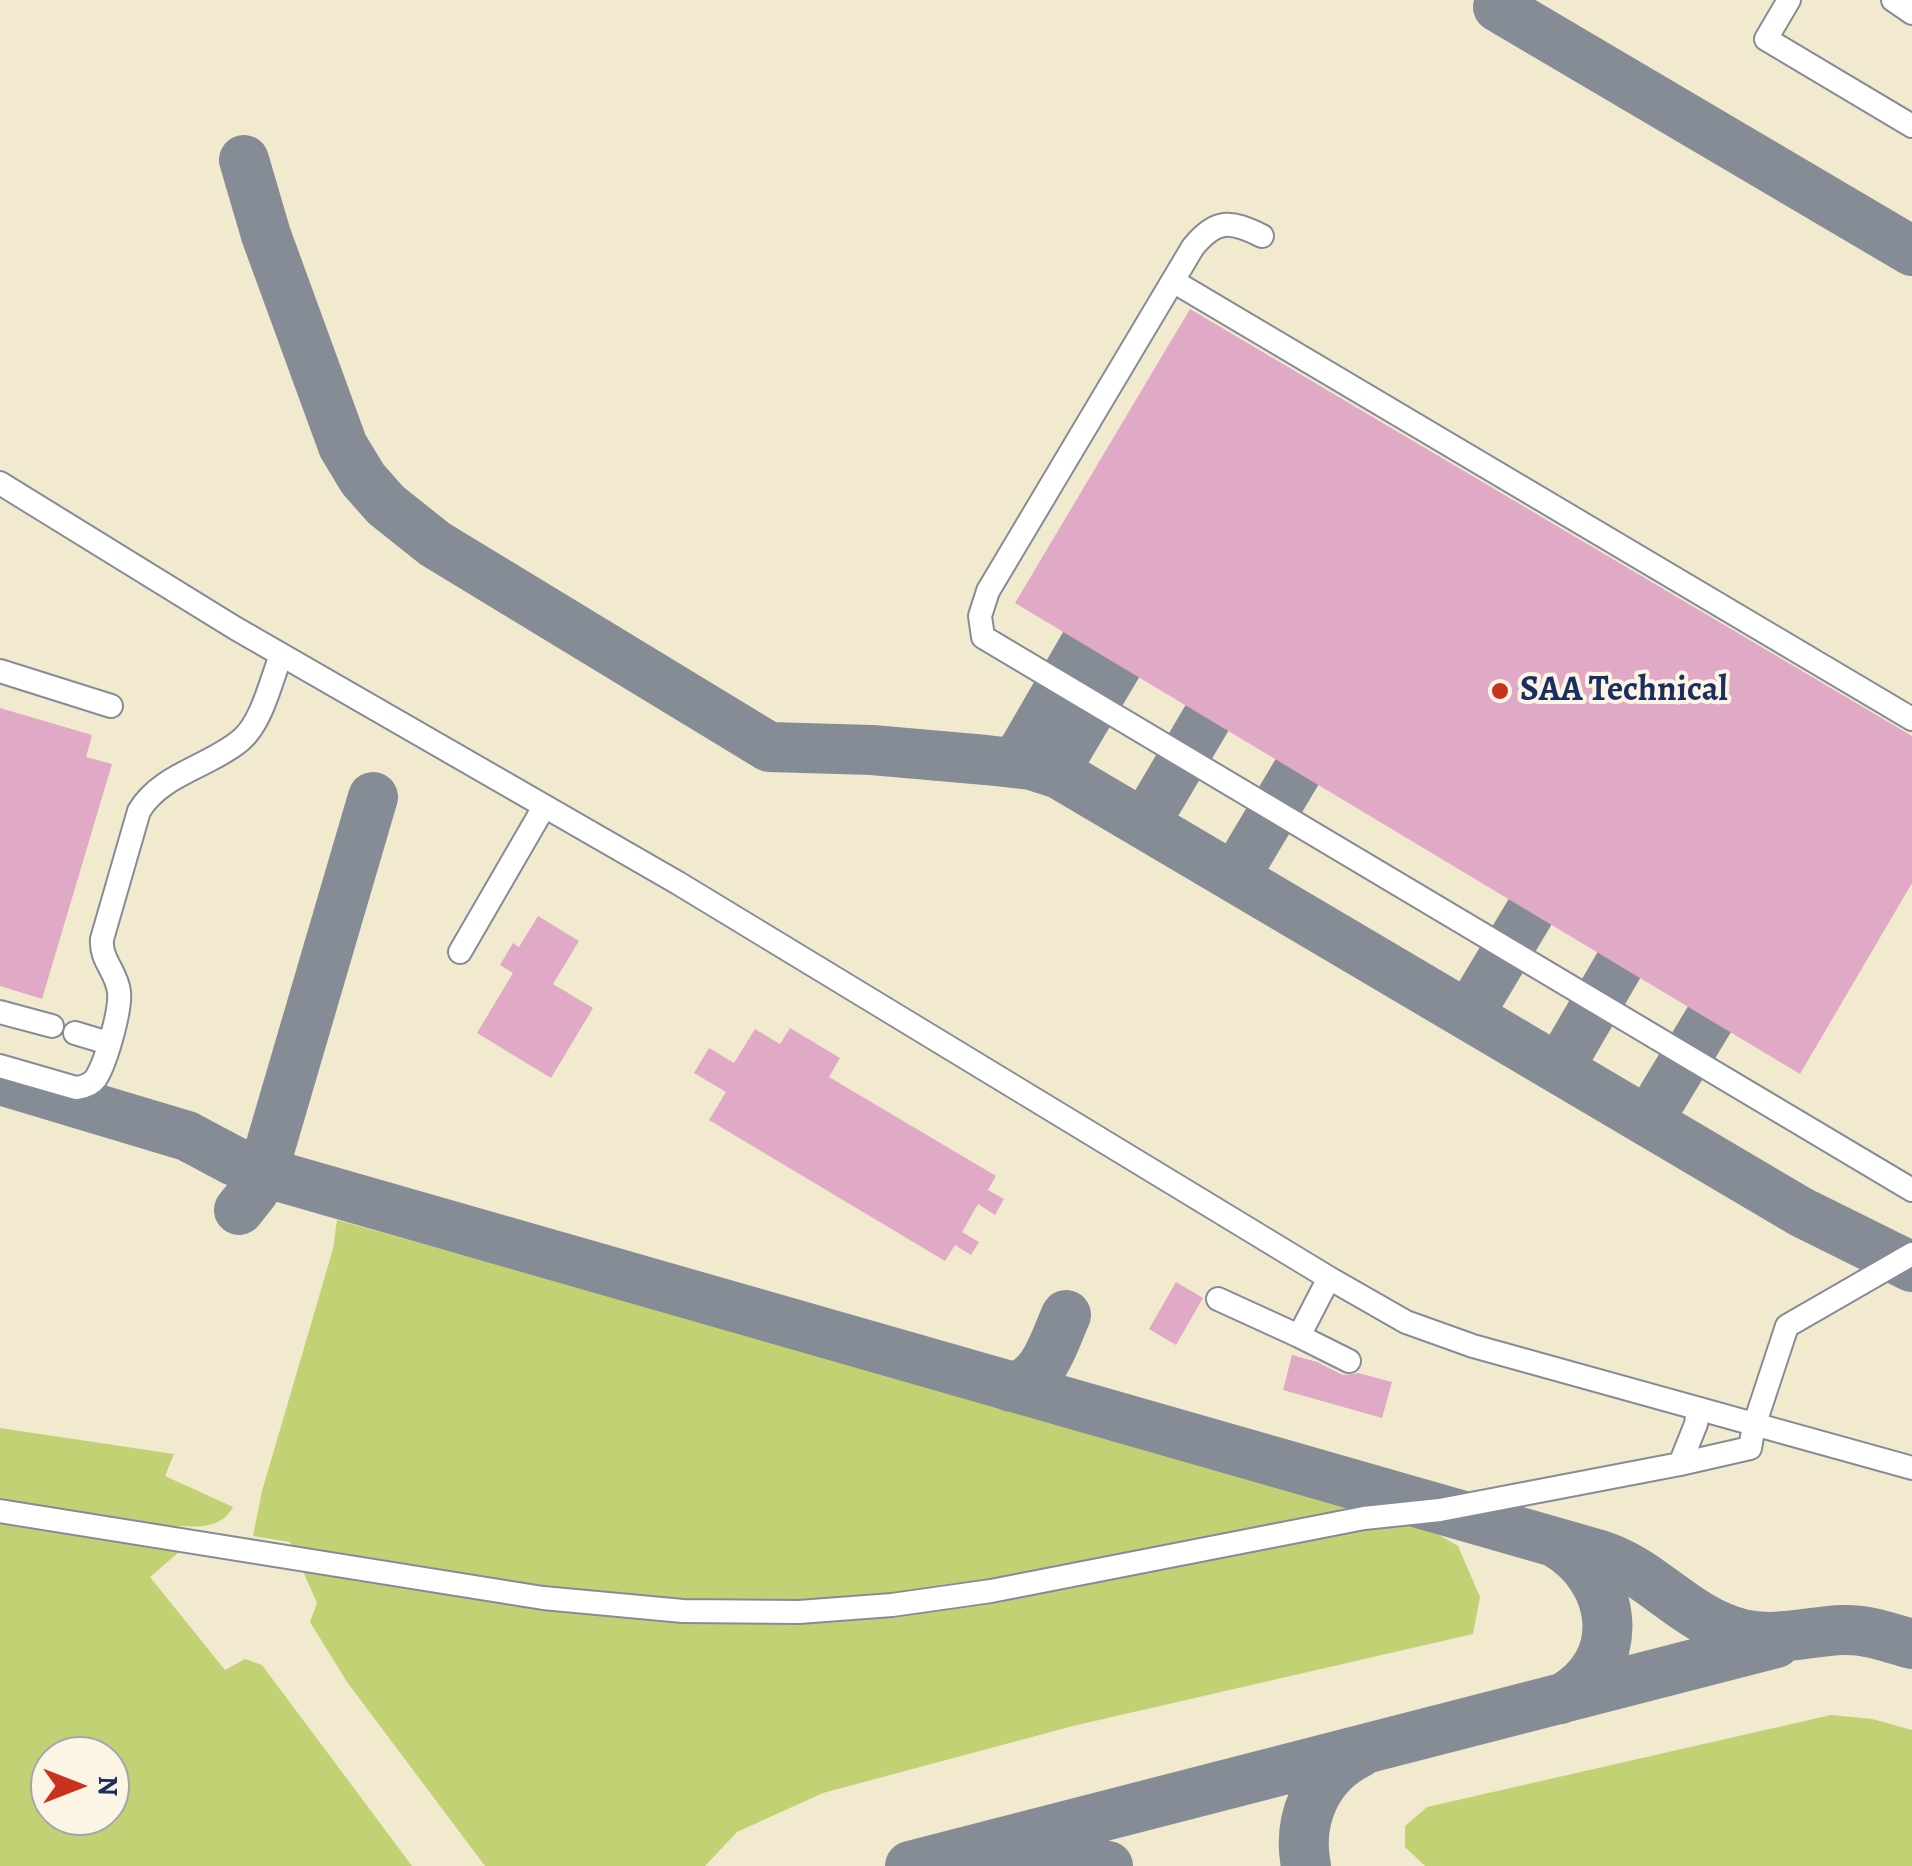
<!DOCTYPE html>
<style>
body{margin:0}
#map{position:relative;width:1912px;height:1866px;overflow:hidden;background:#f2eacf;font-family:Alegreya,serif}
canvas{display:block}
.north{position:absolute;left:30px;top:1736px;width:100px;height:100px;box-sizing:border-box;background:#fcf5e5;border:2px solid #a2a6af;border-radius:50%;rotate:90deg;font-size:28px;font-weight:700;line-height:40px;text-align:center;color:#1b2f5e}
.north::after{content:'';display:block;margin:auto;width:35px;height:45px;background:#c8321e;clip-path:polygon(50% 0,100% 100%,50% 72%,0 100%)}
</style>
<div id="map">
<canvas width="1912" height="1866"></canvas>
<div class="north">N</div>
</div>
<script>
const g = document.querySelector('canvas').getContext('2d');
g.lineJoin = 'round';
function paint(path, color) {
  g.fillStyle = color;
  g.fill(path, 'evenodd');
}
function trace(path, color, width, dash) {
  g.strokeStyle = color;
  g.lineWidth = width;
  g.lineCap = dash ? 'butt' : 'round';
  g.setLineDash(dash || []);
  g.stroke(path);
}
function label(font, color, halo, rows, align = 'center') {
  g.font = font + ' Alegreya,serif';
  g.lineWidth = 8;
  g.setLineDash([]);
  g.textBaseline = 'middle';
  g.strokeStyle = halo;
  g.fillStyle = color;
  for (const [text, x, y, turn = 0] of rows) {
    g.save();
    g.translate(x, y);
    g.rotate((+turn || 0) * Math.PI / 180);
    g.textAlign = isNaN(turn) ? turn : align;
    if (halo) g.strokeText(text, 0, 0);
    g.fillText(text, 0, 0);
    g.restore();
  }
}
const green = new Path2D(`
 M337 1220 976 1397 1436 1533 1458 1546 1480 1597 1473 1634 1073 1726 823 1793 737 1832 705 1866H485L347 1682 310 1622 317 1603 290 1542 253 1536 262 1491 333 1249Z
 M0 1428 174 1454 165 1476 233 1507C221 1529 198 1527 176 1526L172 1542 179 1552 150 1577 225 1670 245 1659 262 1665 412 1866H0ZM50 1756H110V1816H50Z
 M1831 1715 1872 1719 1912 1730V1866H1425L1405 1847V1826L1427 1807Z`);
const taxiway = new Path2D(`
 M1498 7 1912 251
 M244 160 266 235 343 446 363 479 386 505 435 544 769 747 872 750 986 760 1031 765 1059 774 1801 1212 1912 1267
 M1016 763 1085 644
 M1054 772 1118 664
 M1145 823 1207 718
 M1235 876 1297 772
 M1469 1014 1530 912
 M1559 1068 1619 965
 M0 1080 187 1136 234 1161 263 1172 1600 1555C1654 1572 1683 1619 1742 1634 1776 1642 1810 1631 1843 1630 1867 1629 1890 1638 1912 1644
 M1648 1121 1709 1020
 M239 1210 254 1191 263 1172 373 797
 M1011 1387C1044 1383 1054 1341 1066 1315
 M1556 1543C1618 1579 1629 1663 1561 1699
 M1011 1848 1108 1866
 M910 1866 1776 1643
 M1306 1866C1297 1820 1316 1774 1359 1753`);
const building = new Path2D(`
 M1190 309 1912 736V883L1800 1074 1015 603Z
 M0 708 92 735 86 757 112 764 42 999 0 986Z
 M538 916 579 941 553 984 593 1008 551 1078 477 1033 513 973 500 965 513 943 519 947Z
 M790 1028 840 1058 829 1077 996 1176 988 1190 1004 1199 995 1215 978 1204 962 1232 979 1242 971 1255 955 1245 945 1261 709 1120 726 1092 694 1073 709 1048 734 1063 755 1029 780 1044Z
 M1176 1282 1203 1298 1176 1345 1149 1329Z
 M1292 1355 1317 1362 1343 1375 1358 1373 1392 1382 1382 1418 1283 1390Z`);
const minor = new Path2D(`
 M1789 0 1766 39 1912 126
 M1893 0 1912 13
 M1262 236C1230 220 1216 219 1193 247L988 591 980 616 983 637 1912 1190
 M1173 281 1912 719
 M0 483 235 628 678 883 1329 1278 1406 1322 1473 1346 1912 1468
 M0 671 111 706
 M460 952 544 807
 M0 1012 52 1026
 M75 1033 108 1043
 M0 1066 76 1088C84 1087 91 1085 96 1078 106 1062 121 1010 119 992 117 972 100 960 102 939L139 811C161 774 209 767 241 740 262 722 271 681 281 655
 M1218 1299 1299 1336 1329 1278
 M1299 1336 1349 1361
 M1680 1464 1750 1448 1754 1426 1787 1326 1912 1254
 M0 1511 543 1598 683 1611 799 1612 892 1605 991 1591 1364 1518 1440 1510 1680 1464 1696 1424 1698 1409`);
const markers = [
 [1500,691,10,"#c8321e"]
];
const poiNames = [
 ["SAA Technical",1520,691]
];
paint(green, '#c2d174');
trace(taxiway, '#868c96', 50);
paint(building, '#e0a9c5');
trace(minor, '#868c96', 26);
trace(minor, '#fff', 22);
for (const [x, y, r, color] of markers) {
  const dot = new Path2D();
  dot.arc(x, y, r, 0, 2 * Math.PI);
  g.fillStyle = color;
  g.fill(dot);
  trace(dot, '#fcf5e5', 4);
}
label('bold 35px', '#1b2f5e', '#fcf5e5', poiNames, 'left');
</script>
